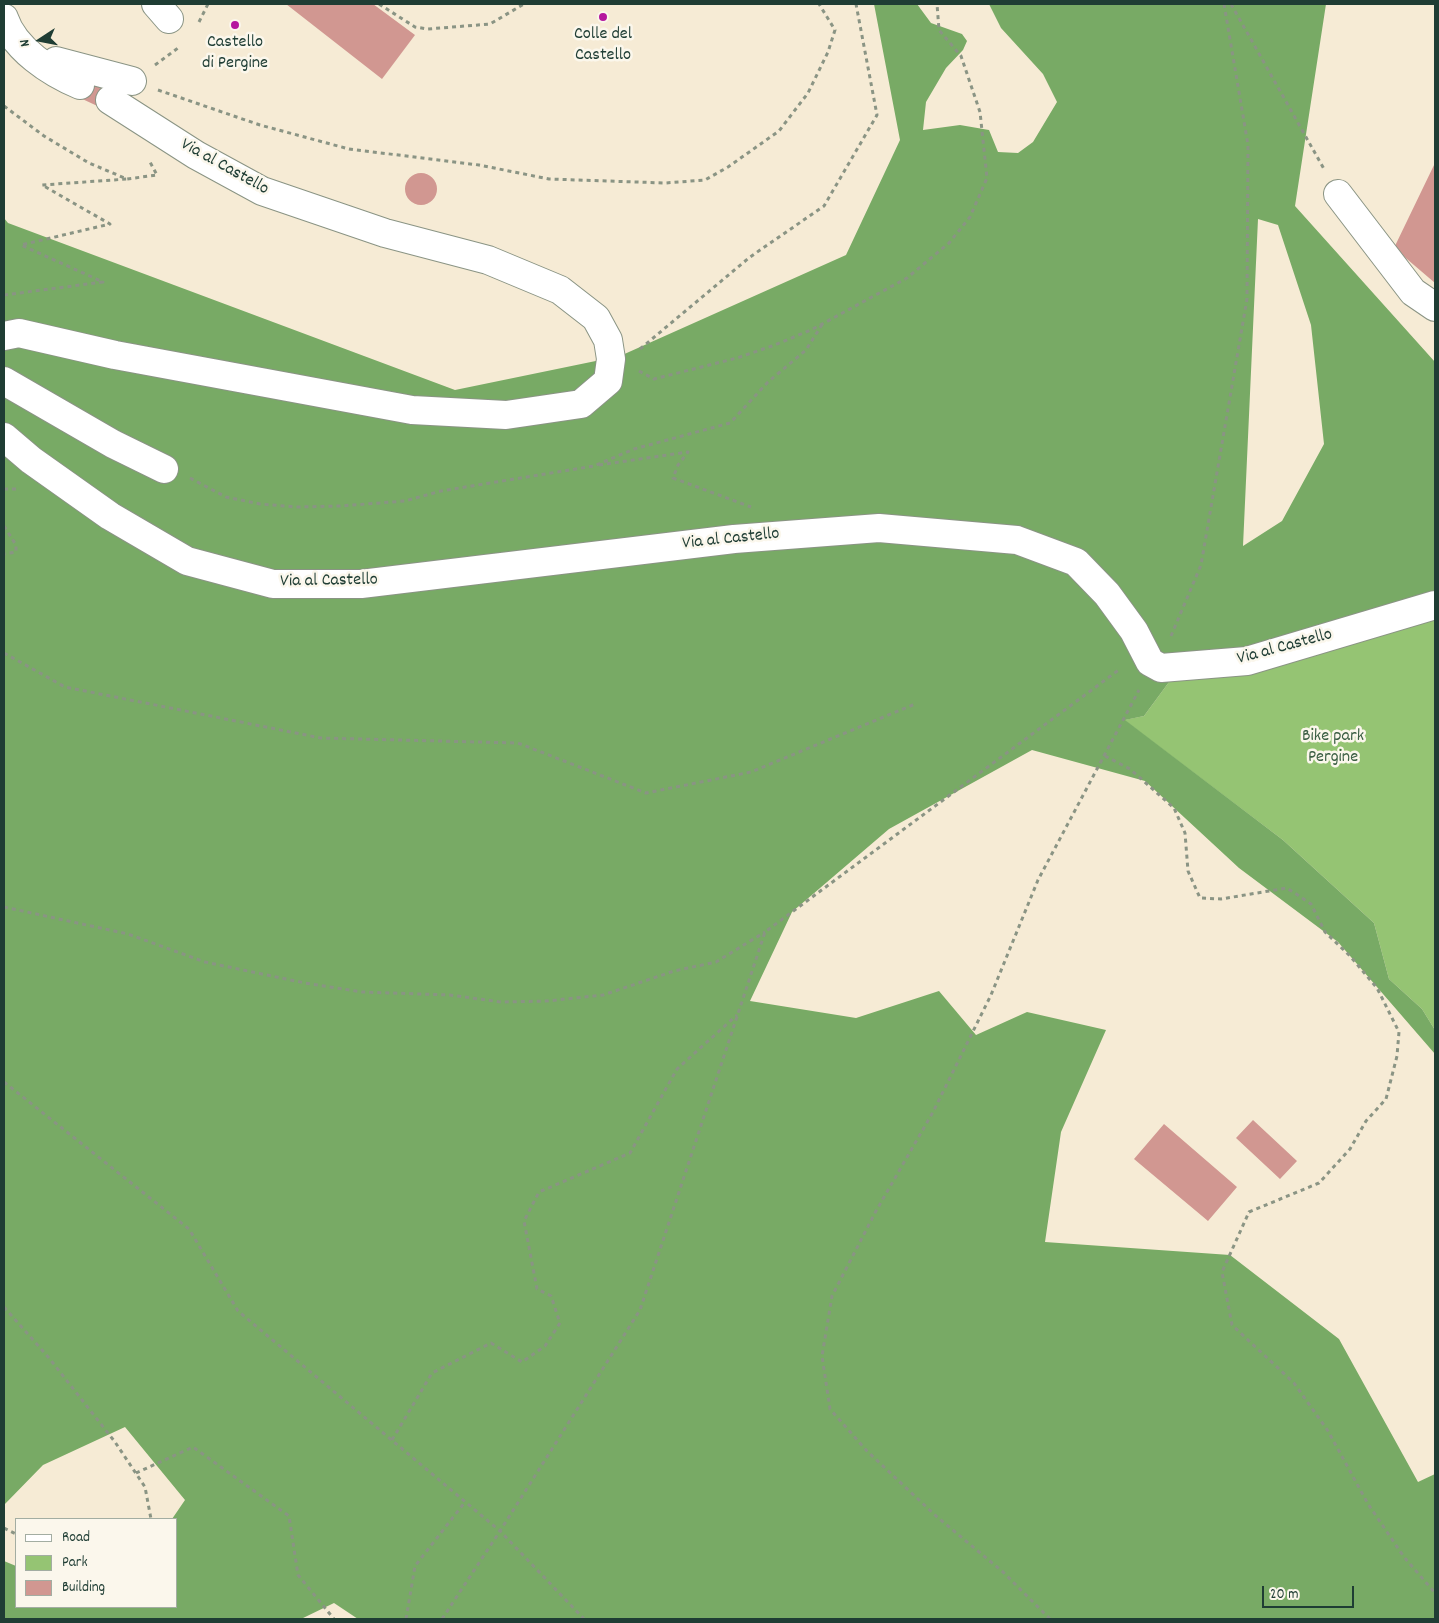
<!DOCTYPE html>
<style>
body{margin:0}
#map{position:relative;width:1439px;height:1623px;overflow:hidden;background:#f6ebd5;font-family:Dekko,sans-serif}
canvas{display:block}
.frame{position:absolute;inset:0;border:5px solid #1f3d34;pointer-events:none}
.legend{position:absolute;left:15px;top:1518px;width:162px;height:90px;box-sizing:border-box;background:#fbf7ec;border:1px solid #a3ada2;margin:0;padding:6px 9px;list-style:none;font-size:15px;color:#1f3d34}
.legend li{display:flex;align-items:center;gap:10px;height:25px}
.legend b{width:25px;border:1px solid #a3ada2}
.north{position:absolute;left:15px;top:15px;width:50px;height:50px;-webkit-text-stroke:4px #fbf7ec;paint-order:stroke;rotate:259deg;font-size:14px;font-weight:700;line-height:20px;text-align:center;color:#1f3d34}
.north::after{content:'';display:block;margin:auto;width:18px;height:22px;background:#1f3d34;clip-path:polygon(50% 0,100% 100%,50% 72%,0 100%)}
.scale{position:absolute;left:1262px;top:1586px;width:92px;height:22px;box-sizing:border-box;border:2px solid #1f3d34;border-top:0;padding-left:6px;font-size:15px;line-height:18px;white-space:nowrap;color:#1f3d34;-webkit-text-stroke:4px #fbf7ec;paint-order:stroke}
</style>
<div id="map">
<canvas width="1439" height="1623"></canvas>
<div class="frame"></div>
<ul class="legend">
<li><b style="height:6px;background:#fff"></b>Road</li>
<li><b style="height:14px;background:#95c473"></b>Park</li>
<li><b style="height:14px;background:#d19791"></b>Building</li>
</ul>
<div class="north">N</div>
<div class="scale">20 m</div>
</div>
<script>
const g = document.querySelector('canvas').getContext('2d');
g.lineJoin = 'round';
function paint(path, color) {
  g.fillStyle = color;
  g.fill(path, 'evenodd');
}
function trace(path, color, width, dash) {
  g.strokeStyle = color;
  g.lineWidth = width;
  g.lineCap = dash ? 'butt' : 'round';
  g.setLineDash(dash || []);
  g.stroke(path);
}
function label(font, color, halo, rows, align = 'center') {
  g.font = font + ' Dekko,sans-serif';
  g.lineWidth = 5;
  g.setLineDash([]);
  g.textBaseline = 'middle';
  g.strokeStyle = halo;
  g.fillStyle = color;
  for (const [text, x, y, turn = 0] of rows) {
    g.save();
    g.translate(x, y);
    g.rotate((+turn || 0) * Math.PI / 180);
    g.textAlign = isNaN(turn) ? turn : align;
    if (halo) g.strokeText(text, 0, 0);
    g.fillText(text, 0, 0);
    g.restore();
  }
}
const green = new Path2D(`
 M1435 612V1030L1422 1009 1389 979 1374 923 1283 840 1124 720 1144 716 1172 678Z`);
const forest = new Path2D(`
 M874 4H917L931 23 962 34 967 41 963 50 946 68 926 102 923 130 960 125 989 130 998 152 1018 153 1033 142 1057 102 1043 74 1001 28 989 4H1326L1295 206 1435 362V612L1172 678 1144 716 1125 720 1283 840 1374 923 1389 979 1422 1009 1435 1030V1054L1338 942 1239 868 1145 781 1032 750 889 829 792 912 750 1001 856 1018 939 991 976 1035 1027 1012 1106 1030 1061 1132 1045 1242 1230 1255 1339 1339 1418 1482 1435 1474V1619H358L334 1603 301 1619H4V1561L16 1566V1607H176V1519H172L185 1500 125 1427 43 1465 4 1505V218L8 223 455 390 620 356 846 255 900 140ZM1258 219 1278 225 1311 325 1324 444 1282 521 1243 546Z`);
const building = new Path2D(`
 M286 4H373L415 35 382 79Z
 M117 84 106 110 78 97 80 85Z
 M1435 163V283L1394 248Z
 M405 189a16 16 0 1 1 32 0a16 16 0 1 1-32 0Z
 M1253 1120 1297 1161 1280 1179 1236 1138Z
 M1164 1124 1237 1187 1208 1221 1134 1159Z`);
const path = new Path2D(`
 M379 4 415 27 428 29 490 24 524 4
 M1231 4 1324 169
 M199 22 208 4
 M155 65 178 48
 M158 90 260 125 349 149 479 165 549 179 665 183 705 180 728 167 779 131 808 93 828 52 835 30 819 4
 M4 106 44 136 89 163 127 179 157 175 150 162
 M4 295 103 282 21 245 110 224 42 185 127 179
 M640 349 750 257 824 206 877 115 856 4
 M639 371 654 379 737 358 772 346 811 330 907 278 949 243 970 217 987 178 980 112 961 56 939 30 937 4
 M599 465 688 452 678 465 673 478 751 507
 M190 478 226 497 260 504 297 507 340 506 405 501 441 491 594 466 634 449 730 423 768 382 806 350 823 323
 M4 489H18
 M4 526 16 545V552L4 554
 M1171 636 1201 565 1247 299 1248 145 1224 4
 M4 653 65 687 321 738 518 743 646 793 751 772 915 704
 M1105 756 1130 769 1174 808 1185 833 1188 871 1200 898 1221 899 1287 888 1311 904 1325 932 1350 956 1377 988 1399 1032 1397 1056 1386 1099 1366 1121 1350 1149 1319 1183 1249 1212 1222 1272 1232 1325 1294 1383 1328 1431 1368 1504 1404 1557 1435 1593
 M4 907 128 934 205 962 305 983 362 992 450 995 501 1002 547 1001 603 995 674 971 716 962 765 932
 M4 1082 189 1229 238 1311 500 1531 584 1619
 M4 1307 49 1358 115 1442 145 1487 151 1519
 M392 1440 432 1373 491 1343 522 1362 545 1346 560 1323 551 1296 537 1289 524 1221 539 1192 630 1153 677 1069 737 1015
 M136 1473 193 1447 289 1516 298 1575 334 1619
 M4 1528 16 1534
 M406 1619 415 1566 465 1502
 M442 1619 500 1531 640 1310 765 932 1120 669
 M1050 1619 1003 1572 936 1516 867 1451 830 1409 822 1356 832 1296 876 1211 933 1112 991 995 1038 880 1139 690`);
const minor = new Path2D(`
 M156 4 169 19
 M4 18C14 49 51 73 80 85
 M56 61 132 81
 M1338 194 1413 292 1435 307
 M4 336 19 333 115 355 412 410 506 415 581 404 608 381 611 359 608 340 596 318 560 290 488 260 385 233 262 191 196 155 110 100
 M4 381 113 444 164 469
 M4 437 31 460 110 516 187 561 273 584H361L734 539 879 528 1017 540 1076 562 1107 594 1134 631 1150 662 1161 668 1247 661 1435 605`);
const markers = [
 [603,17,5,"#b5179e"],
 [235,25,5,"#b5179e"]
];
const poiNames = [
 ["Colle del",603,36],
 ["Castello",603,57],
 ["Castello",235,44],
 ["di Pergine",235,65]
];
const streetNames = [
 ["Via al Castello",224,168,29],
 ["Via al Castello",731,540,-6],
 ["Via al Castello",329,582,-1],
 ["Via al Castello",1285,648,-15]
];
const parkNames = [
 ["Bike park",1333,738],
 ["Pergine",1333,759]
];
paint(green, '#95c473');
paint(forest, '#78aa65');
paint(building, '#d19791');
trace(minor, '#8a9484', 30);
trace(path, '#8a9484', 3, [4, 4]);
trace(minor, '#fff', 28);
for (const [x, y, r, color] of markers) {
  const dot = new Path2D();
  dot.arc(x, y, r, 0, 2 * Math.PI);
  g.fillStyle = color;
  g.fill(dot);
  trace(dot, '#fbf7ec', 2);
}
label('18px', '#1f3d34', '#fbf7ec', poiNames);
label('18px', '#1f3d34', '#fbf7ec', streetNames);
label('18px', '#3c5f44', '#fbf7ec', parkNames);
</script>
